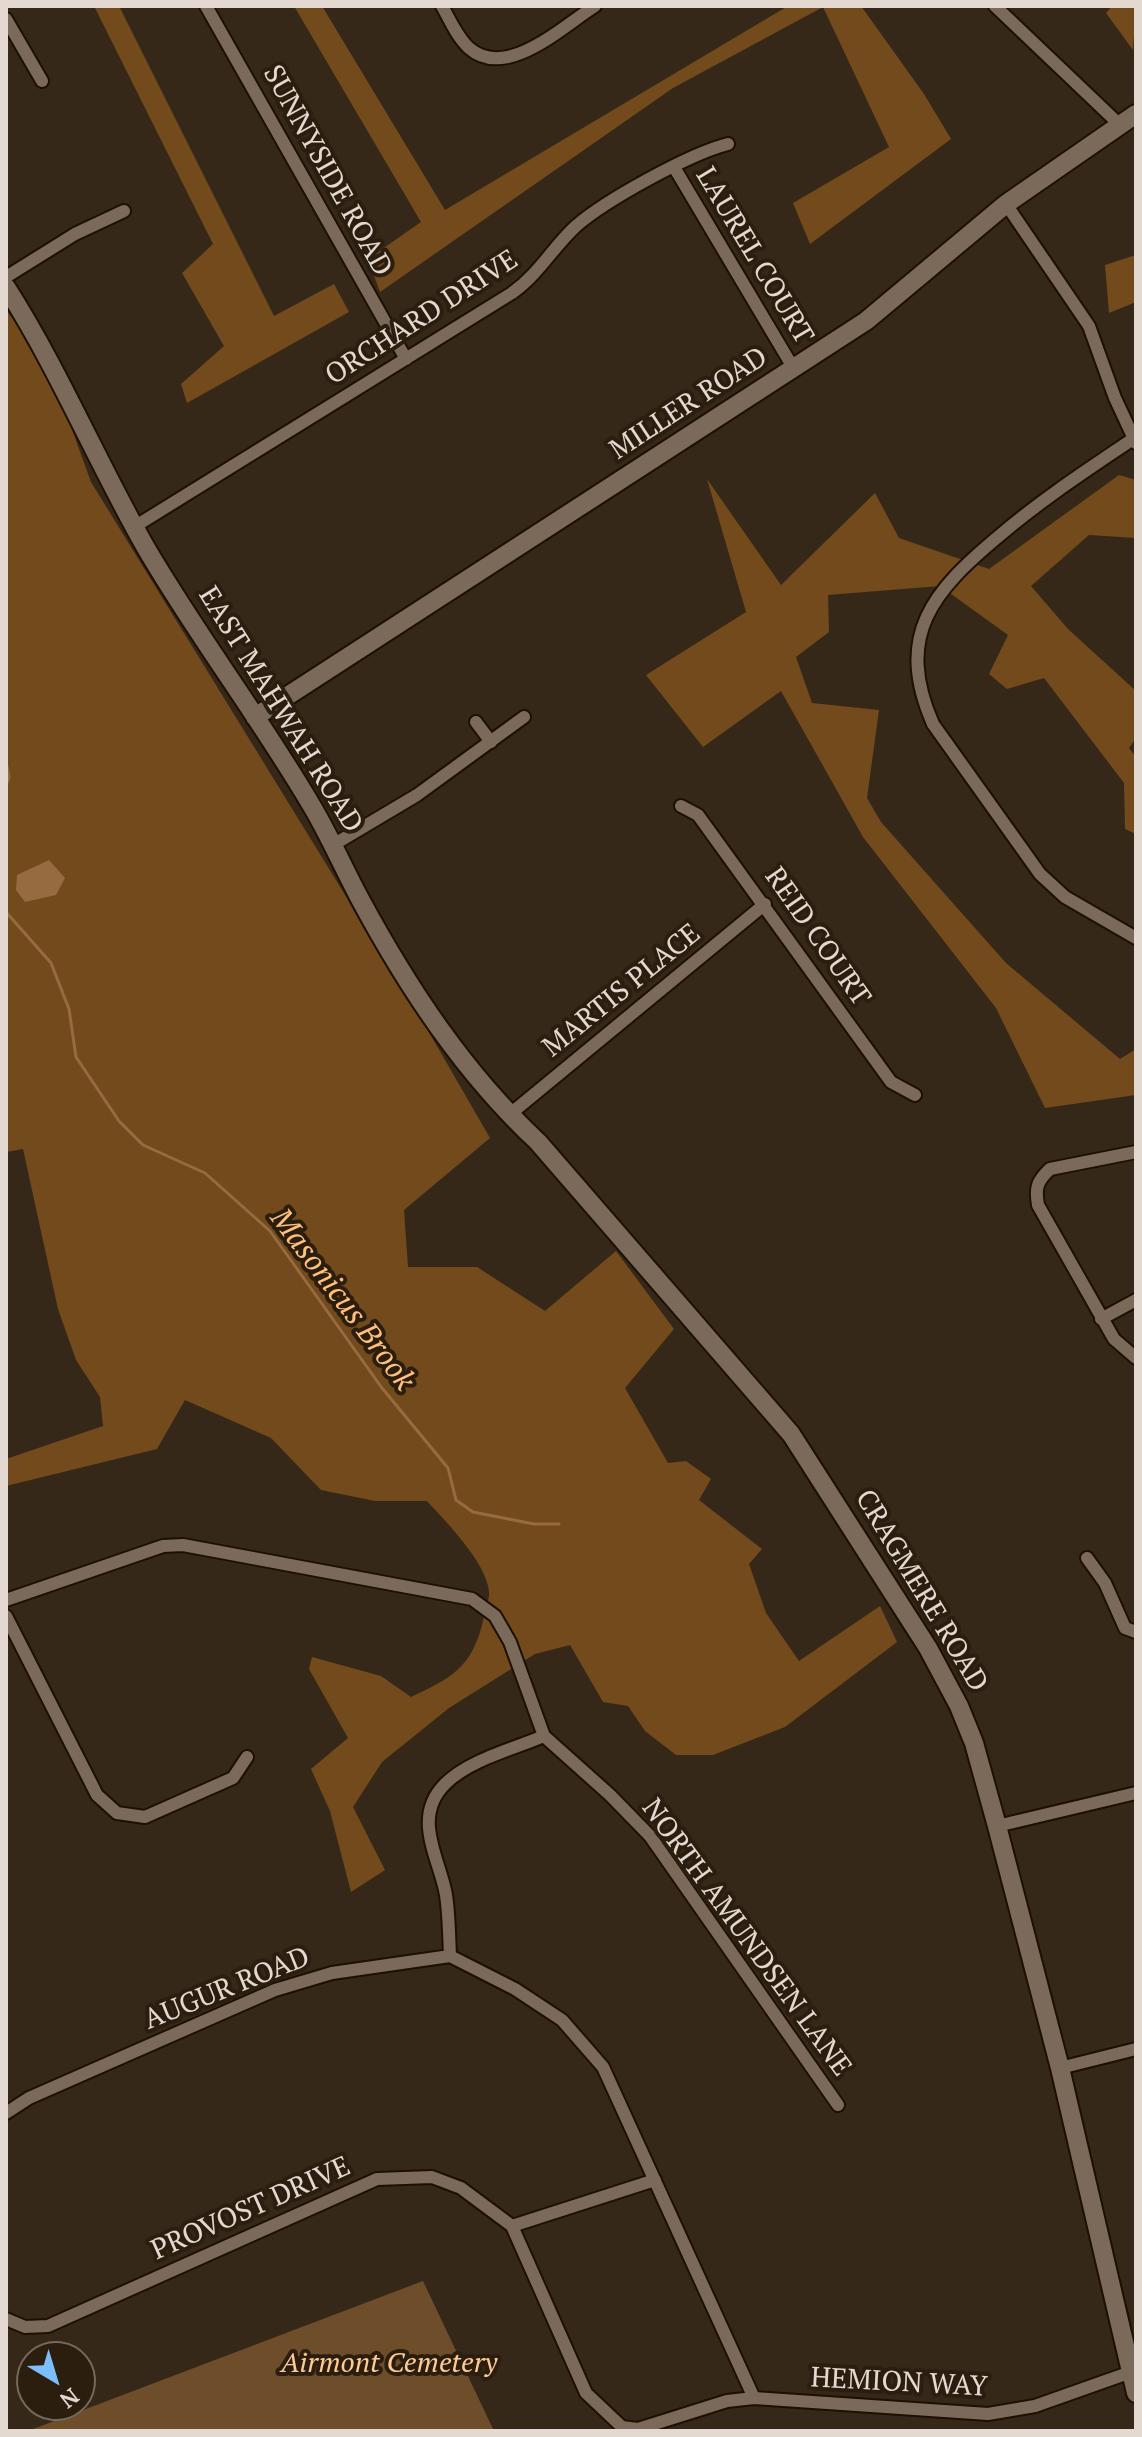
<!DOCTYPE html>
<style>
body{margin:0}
#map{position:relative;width:1142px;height:2437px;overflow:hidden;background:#362819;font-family:"PT Serif",serif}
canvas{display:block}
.frame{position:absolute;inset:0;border:8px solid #e3d9d0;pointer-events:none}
.north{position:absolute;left:16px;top:2341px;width:80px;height:80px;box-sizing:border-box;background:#2c1e0f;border:2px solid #75695c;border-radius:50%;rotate:142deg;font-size:22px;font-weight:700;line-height:32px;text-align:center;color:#e3d9d0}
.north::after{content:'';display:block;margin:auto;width:28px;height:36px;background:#7cbef9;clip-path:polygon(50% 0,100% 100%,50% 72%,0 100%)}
</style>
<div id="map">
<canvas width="1142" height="2437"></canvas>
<div class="frame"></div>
<div class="north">N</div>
</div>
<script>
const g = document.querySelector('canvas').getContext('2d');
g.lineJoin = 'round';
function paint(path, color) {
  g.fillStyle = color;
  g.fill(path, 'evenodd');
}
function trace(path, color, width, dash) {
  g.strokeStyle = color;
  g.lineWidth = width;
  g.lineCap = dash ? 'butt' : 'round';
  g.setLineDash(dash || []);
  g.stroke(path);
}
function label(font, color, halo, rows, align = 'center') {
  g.font = font + ' "PT Serif",serif';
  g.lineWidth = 8;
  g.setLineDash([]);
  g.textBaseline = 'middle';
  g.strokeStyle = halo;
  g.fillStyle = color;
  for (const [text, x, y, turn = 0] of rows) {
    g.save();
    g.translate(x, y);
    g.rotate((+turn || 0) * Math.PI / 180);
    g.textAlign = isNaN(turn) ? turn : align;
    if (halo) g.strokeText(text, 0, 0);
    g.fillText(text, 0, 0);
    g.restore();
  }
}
const green = new Path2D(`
 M423 2281 494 2431H28Z`);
const forest = new Path2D(`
 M94 6H119L274 316 334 284 349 312 187 403 181 384 224 346 182 273 213 244Z
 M294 6H322L445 210 788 6H861L924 94 951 139 810 244 793 203 889 147 823 7 673 88 380 292 368 259 421 222Z
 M1112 6H1136L1133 50 1106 13Z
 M1136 255V302L1109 313 1105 265Z
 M6 310 49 366 91 482 419 1015 490 1138 404 1210 408 1267H477L545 1311 616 1251 674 1329 625 1388 668 1463 686 1461 711 1479 699 1500 762 1549 749 1564 766 1613 799 1661 880 1606 897 1642 785 1727 713 1755H676L645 1731 628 1706 603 1702 570 1645 535 1654 449 1708 382 1762 353 1807 385 1870 351 1892 330 1811 311 1769 348 1738 309 1669 312 1657 381 1676 411 1697C451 1678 472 1668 483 1621 484 1613 490 1600 489 1591 486 1562 446 1522 427 1501H375L321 1490 271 1438 185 1400 157 1449 6 1486V1459L103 1426 100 1397 76 1360 58 1309 23 1149 6 1152Z
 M1119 475 1136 480V538L1089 535 1031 586 1068 629 1136 691V738L1129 748 1136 757V834L1125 829 1124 783 1044 678 1007 689 989 674 1008 635 940 586 828 595 829 632 796 657 812 703 879 710 867 798 881 822 1006 963 1120 1059 1136 1049V1095L1045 1108 996 1008 863 837 781 691 703 747 646 675 746 612 707 479 781 585 875 493 899 538 989 569Z`);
const water = new Path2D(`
 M49 860 65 878 56 895 25 902 16 890 17 875Z`);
const stream = new Path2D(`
 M6 761 9 778 6 785
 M6 912 51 963 69 1009 76 1057 119 1121 143 1145 205 1173 270 1231 382 1388 448 1468 456 1500 473 1512 534 1524H559`);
const street = new Path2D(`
 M206 6 406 359
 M442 6C450 20 457 37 469 48 506 81 563 26 595 6
 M995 6 1120 125
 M6 19 42 81
 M674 167 794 369
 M1006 204 1089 326 1115 398 1136 443
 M6 277 75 234 124 211
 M1133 439C1087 470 1041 500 999 536 933 591 894 635 933 724L1040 874 1065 897 1136 938
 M134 527 512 293C539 274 553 247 576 226 606 200 689 154 728 144
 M476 722 491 742
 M681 806 698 815 891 1082 915 1095
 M333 845 417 795 524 717
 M509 1115 765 904
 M1136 1152 1050 1169C1037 1181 1035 1188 1038 1205L1114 1339 1136 1358
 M1101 1319 1136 1300
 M1087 1558 1105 1583 1125 1628 1136 1632
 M6 1600 163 1546 183 1545 472 1599 495 1616 510 1642 544 1736 610 1795 650 1836 838 2105
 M6 1616 97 1795 117 1813 145 1817 233 1778 247 1757
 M997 1826 1136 1793
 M450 1956C449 1935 449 1915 446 1895 440 1859 411 1818 445 1784 469 1760 513 1749 544 1736
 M1060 2068 1136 2049
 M6 2113 29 2098 275 1990 332 1973 450 1956 515 1989 562 2020 603 2067 754 2398
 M512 2226 655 2180
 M6 2319 25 2327 48 2326 377 2179 432 2177 461 2188 512 2226 586 2393 622 2427 638 2429 727 2401 754 2398 988 2414 1035 2406 1131 2372`);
const secondary = new Path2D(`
 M6 287C59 370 97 462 146 548 198 637 261 719 313 808 330 837 344 869 360 899 408 988 464 1073 538 1142L791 1434 928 1648 959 1706 974 1743 997 1826 1060 2068 1136 2393
 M255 717 866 321 1006 204 1136 114`);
const streetNames = [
 ["SUNNYSIDE ROAD",327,171,61],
 ["LAUREL COURT",754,256,59],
 ["ORCHARD DRIVE",422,318,-33],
 ["MILLER ROAD",689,404,-33],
 ["EAST MAHWAH ROAD",280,710,58],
 ["REID COURT",817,937,55],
 ["MARTIS PLACE",622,991,-39],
 ["CRAGMERE ROAD",921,1591,59],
 ["NORTH AMUNDSEN LANE",746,1938,54],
 ["AUGUR ROAD",227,1989,-22],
 ["PROVOST DRIVE",251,2209,-24],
 ["HEMION WAY",899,2383,3]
];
const parkNames = [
 ["Airmont Cemetery",389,2364]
];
const waterNames = [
 ["Masonicus Brook",342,1300,53]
];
paint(green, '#6d4d2a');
paint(forest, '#724a1c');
paint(water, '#956b3f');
trace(stream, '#956b3f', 3);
trace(street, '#1d1003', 16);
trace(secondary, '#1d1003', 22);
trace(street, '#7b6a59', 12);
trace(secondary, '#7b6a59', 18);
label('28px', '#e3d9d0', '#2c1e0f', streetNames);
label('italic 28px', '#fdca96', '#2c1e0f', parkNames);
label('italic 30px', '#ffc07d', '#2c1e0f', waterNames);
</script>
